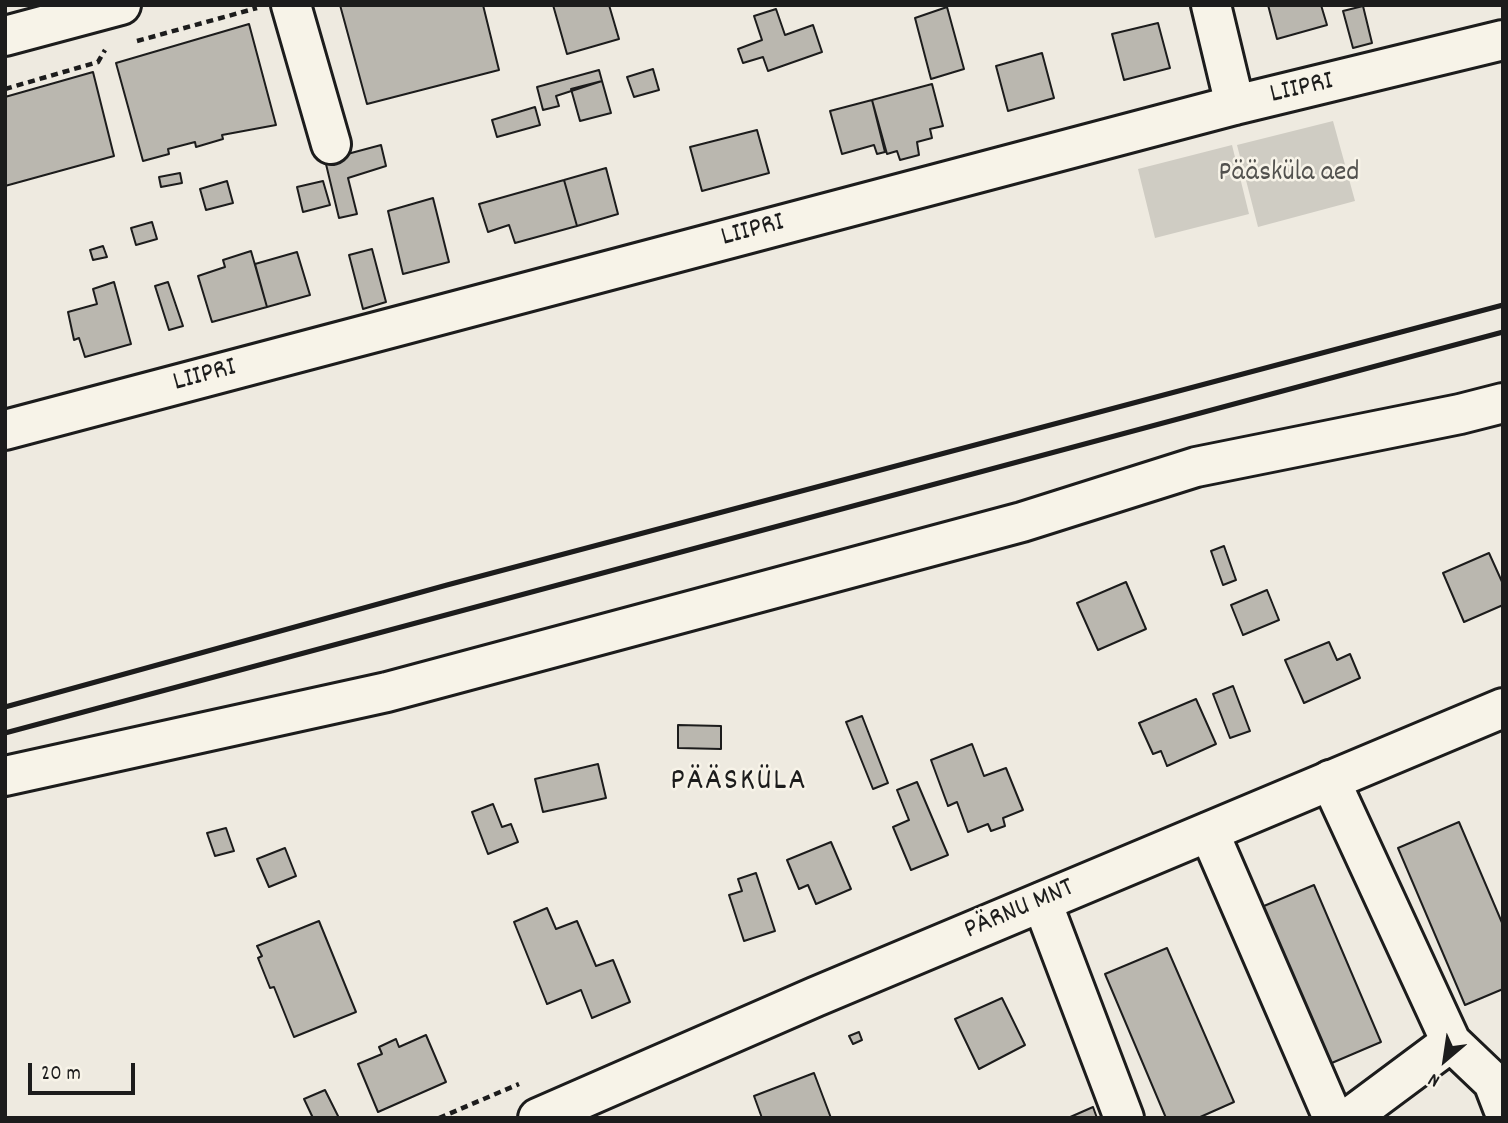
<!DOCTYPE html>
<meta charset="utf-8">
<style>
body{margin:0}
#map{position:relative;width:1508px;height:1123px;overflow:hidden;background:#eeeae0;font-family:Dekko,sans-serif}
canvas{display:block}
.frame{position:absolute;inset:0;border:7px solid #1c1c1c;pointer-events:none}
.north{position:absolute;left:1410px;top:1025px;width:70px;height:70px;-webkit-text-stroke:5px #f7f3e8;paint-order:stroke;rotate:209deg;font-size:19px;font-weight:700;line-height:28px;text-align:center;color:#1c1c1c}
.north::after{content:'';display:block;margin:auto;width:24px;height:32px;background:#1c1c1c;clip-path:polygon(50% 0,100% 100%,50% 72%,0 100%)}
.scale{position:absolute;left:28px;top:1063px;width:107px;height:32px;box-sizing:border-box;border:4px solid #1c1c1c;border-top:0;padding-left:9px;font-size:21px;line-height:24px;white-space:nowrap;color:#1c1c1c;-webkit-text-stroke:5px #f7f3e8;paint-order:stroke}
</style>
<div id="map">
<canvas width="1508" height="1123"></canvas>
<div class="frame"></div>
<div class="north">N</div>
<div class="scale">20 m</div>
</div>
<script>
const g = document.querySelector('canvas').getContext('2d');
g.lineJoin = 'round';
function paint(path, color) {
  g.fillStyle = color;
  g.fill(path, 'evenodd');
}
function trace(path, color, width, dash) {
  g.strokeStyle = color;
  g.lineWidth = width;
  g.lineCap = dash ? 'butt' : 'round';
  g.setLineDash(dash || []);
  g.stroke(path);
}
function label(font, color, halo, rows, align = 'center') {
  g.font = font + ' Dekko,sans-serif';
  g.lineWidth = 5;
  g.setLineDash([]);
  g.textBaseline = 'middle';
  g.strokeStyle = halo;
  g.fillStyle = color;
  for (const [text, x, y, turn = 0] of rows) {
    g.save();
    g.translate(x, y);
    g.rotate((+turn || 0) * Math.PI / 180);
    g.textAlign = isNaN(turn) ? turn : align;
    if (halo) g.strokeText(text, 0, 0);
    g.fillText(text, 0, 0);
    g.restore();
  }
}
const green = new Path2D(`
 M1333 121 1355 201 1258 227 1237 145Z
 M1232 145 1249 214 1155 238 1138 169Z`);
const building = new Path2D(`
 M340 5H483L499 70 367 104Z
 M553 5H609L619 39 567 54Z
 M1268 5H1321L1327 25 1277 39Z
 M1363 6 1372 43 1353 48 1343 11Z
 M947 7 964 69 931 79 915 18Z
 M776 9 785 35 813 25 822 52 768 71 763 57 743 63 738 49 762 40 754 16Z
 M1158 23 1170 68 1124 80 1112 34Z
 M249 24 276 125 222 135 223 139 196 147 195 142 168 149 169 154 143 161 116 63Z
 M1042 53 1054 98 1008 111 996 66Z
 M653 69 659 90 634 97 627 77Z
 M599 70 602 81 556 96 559 106 543 110 537 87Z
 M93 72 114 156 5 186V97Z
 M602 81 611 113 580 121 571 89Z
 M932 84 943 126 930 129 932 138 917 142 919 155 900 160 897 151 887 154 872 100Z
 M872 100 885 152 877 154 874 145 842 154 830 111Z
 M535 107 540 125 497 137 492 120Z
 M757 130 769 173 702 191 690 147Z
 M381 145 386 166 348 178 357 214 339 218 325 160Z
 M606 168 618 214 577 226 564 180Z
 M180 173 182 183 161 187 159 177Z
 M564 180 577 226 515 243 509 225 488 232 479 204Z
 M227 181 233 203 206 210 200 189Z
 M323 181 330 205 303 212 297 187Z
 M433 198 449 262 403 274 388 211Z
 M152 222 157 239 136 245 131 228Z
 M103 246 107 257 93 260 90 250Z
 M372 249 386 302 363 309 349 255Z
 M251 251 267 307 212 322 198 276 225 267 223 260Z
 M297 252 310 295 267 307 255 264Z
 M114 282 131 344 85 357 79 338 74 340 68 312 97 304 93 289Z
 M168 282 183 326 169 330 155 286Z
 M1224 546 1236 580 1223 585 1211 551Z
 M1489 553 1503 584V605L1464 622 1443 573Z
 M1126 582 1146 629 1098 650 1077 603Z
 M1267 590 1279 620 1243 635 1231 605Z
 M1329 642 1337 660 1350 654 1360 678 1304 703 1285 660Z
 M1233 686 1250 731 1230 738 1213 694Z
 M1196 699 1216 744 1167 766 1161 751 1153 754 1139 723Z
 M862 716 888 783 873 789 846 722Z
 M678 725 721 726V749L678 748Z
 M972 744 984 776 1006 768 1023 810 1003 818 1005 826 991 831 988 824 968 832 957 802 948 806 931 760Z
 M598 764 606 798 543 812 535 779Z
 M917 782 948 855 911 870 893 827 909 820 897 790Z
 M493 804 502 827 511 824 518 842 488 854 472 812Z
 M1459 822 1503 925V989L1465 1005 1398 848Z
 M226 828 234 851 215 856 207 833Z
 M831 842 851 889 816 904 808 885 799 889 787 860Z
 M285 848 296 876 269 887 257 859Z
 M756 873 775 931 744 941 729 895 742 891 738 879Z
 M1314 885 1381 1042 1320 1068 1252 911Z
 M547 908 556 929 577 921 596 966 613 960 630 1002 592 1018 581 990 547 1004 514 922Z
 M319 921 356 1012 294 1037 274 987 270 988 258 958 262 956 257 946Z
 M1167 948 1234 1102 1198 1118H1166L1105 974Z
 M1002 998 1025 1045 979 1069 955 1019Z
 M859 1032 862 1040 853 1044 849 1036Z
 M426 1035 446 1082 378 1112 358 1064 382 1054 379 1047 396 1039 399 1047Z
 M814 1073 831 1118H762L754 1096Z
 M325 1090 339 1118H313L304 1099Z
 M1093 1107 1097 1118H1068Z`);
const path = new Path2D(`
 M137 41 257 8
 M5 89 98 62 105 50
 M439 1118 519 1084`);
const minor = new Path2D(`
 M291 5 331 144
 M1211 5 1235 105
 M5 36 121 5
 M5 430 1235 105 1503 40
 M5 776 387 692 1022 522 1196 467 1460 414 1503 403
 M1330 780 1451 1042 1349 1118
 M1209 832 1333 1118
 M1042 902 1124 1118
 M1451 1042 1493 1082 1503 1108`);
const major = new Path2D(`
 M538 1118 815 997 1503 708`);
const rail = new Path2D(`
 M5 707 447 585 1503 305
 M5 733 1503 332`);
const streetNames = [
 ["LIIPRI",1302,90,-13],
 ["LIIPRI",753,232,-15],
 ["LIIPRI",205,377,-15],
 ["PÄRNU MNT",1020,911,-23]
];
const parkNames = [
 ["Pääsküla aed",1289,175]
];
const quarterNames = [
 ["PÄÄSKÜLA",739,784]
];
paint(green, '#cfccc3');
paint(building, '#bab7af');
trace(building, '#1c1c1c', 2);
trace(minor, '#1c1c1c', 44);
trace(major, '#1c1c1c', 44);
trace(path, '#1c1c1c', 4.5, [7, 5]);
trace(minor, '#f7f3e8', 38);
trace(major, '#f7f3e8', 38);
trace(rail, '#1c1c1c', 5);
label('28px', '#1c1c1c', '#f7f3e8', streetNames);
label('28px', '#52514e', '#f7f3e8', parkNames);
g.letterSpacing = '2px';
label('32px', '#1c1c1c', '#f7f3e8', quarterNames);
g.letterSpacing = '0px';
</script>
